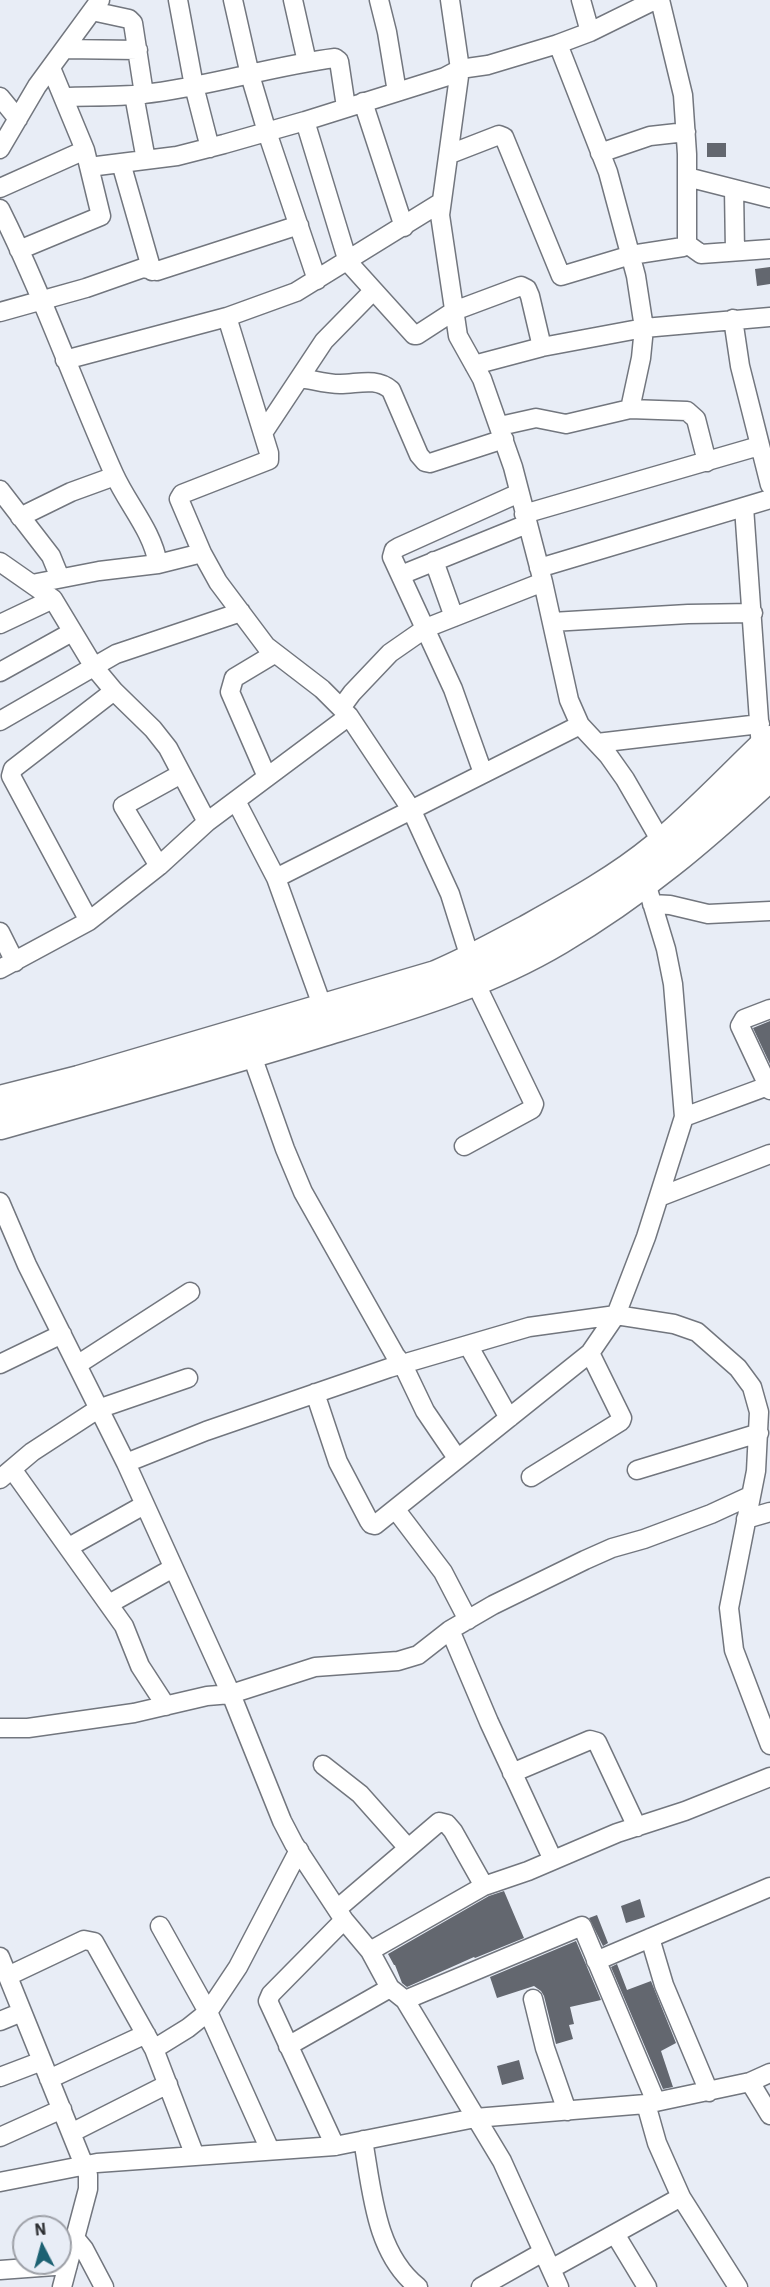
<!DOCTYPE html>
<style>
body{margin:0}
#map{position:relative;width:770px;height:2287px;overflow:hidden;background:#e8edf6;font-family:"IBM Plex Sans",sans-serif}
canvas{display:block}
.north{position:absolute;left:12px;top:2215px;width:60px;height:60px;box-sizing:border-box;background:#e8edf6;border:2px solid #9ea1a8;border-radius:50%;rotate:354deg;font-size:16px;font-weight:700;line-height:24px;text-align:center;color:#2e3033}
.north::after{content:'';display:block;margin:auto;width:21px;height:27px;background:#1c6172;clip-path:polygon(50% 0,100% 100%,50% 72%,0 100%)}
</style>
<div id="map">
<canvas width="770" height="2287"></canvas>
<div class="north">N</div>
</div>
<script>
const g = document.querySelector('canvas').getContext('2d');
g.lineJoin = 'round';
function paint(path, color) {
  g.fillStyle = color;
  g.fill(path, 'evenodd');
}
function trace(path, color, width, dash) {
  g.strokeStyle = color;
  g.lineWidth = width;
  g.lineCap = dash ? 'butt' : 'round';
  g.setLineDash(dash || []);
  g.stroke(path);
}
const building = new Path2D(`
 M707 143H726V157H707Z
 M770 267V284L757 286 755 269Z
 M770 1021V1064L753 1028Z
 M504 1891 524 1938 475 1958 474 1957 407 1987 402 1983 395 1965H394L388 1954 489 1896Z
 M640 1899 645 1917 626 1923 621 1906Z
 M597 1915 608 1943 603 1946 589 1918Z
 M576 1941 601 2000 570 2007 574 2024 569 2025 573 2039 556 2044 544 1996 541 1991 534 1986 497 1998 490 1977Z
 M617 1964 627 1990 651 1981 676 2043 661 2051 673 2087 663 2089 611 1967Z
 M519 2060 524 2079 502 2085 497 2066Z`);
const street = new Path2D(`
 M178 0 194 86 210 148
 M233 0 250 75 267 132 317 280
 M293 0 307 62
 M379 0 387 32 397 92
 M450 0 460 69 440 215 458 336 482 379 513 467 543 582 569 700 580 725 608 755 625 779 662 843
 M581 0 590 32
 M92 11 129 19 133 23 144 94
 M558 44 608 172 636 276 644 328 641 358 630 409
 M64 49 138 50
 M134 95 146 160
 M0 97 18 119
 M64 97C91 96 117 97 143 94 208 87 271 66 335 58L339 61 346 107
 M363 102 404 227
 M305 121 348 262 414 335H417L454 311 521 286 527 289 530 296 542 347
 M0 149 37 86 100 0
 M600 153 650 136 686 132
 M450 154 499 135 504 137 561 276 631 255 683 247 687 244V154L683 95 660 0
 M121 163 152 271
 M89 167 177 156 224 144 305 121 445 77 460 69 488 65 558 44 590 32 655 0
 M687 177 770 198
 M0 188 85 150
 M734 189 735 251
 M0 209C43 295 75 387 114 474 128 505 152 530 158 564
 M687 244 701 254 770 249
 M19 250 101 216 85 150 51 68
 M0 312 86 288 143 268 157 271 299 225
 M227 317 269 453V460L182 494 179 499 202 553 218 582 266 646 322 689 349 716 411 809 450 894 471 961
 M733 319 740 366 770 485
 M65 360 227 317 296 292 440 203
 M474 365 542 347 644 328 770 317
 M301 378C314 380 327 384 340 384 358 384 376 377 391 390L419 455 425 462 430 463 504 439
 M500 426 536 418 566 424 630 409 687 411 696 419 707 462
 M263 433 324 341 373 291
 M0 490 51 556 60 578
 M744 507 761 749
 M524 514 759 446
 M20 517 71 492 115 476
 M434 561 454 617
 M0 562 53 599 94 667 114 691 153 729 168 748 207 822
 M539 568 770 499
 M401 575 527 524
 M32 584 99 571 158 564 202 553
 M552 622 688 614 753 613
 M0 624 53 599
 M0 672 72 632
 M341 708 352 693 390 653 426 628 543 582
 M0 721 116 654 241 612
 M597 743 760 724
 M483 773 453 689 392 557 394 550 399 547 519 493
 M267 777 230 692 234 678 274 654
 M236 801 276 878 323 1008
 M159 866 123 806 181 774
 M276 878 580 725
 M652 904 670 905 708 914 770 911
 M89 921 11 776 13 769 114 691
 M0 932 15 962
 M0 969 89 921 159 866 207 822 349 716
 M770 1009 744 1019 740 1026 770 1090
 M251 1053 285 1149 303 1192 395 1355 403 1365 425 1411 457 1458
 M684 1117 768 1086
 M464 1146 532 1109 534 1104 475 982
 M659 1197 770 1154
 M0 1202 27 1265 126 1463 231 1694 282 1821 294 1844 344 1920 370 1951 390 1988 405 2000 502 2161 559 2287
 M468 1345 509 1418
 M0 1364 62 1334
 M77 1365 190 1292
 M315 1393 338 1462 369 1521 371 1524 375 1525 590 1353 616 1315 646 1237 684 1117 673 984 666 949 646 883
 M126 1463 206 1431 389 1368 529 1327 616 1315 674 1324 697 1332 738 1368 752 1387 759 1412 756 1471 729 1608 734 1650 770 1745
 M12 1469 124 1626 140 1666 166 1706
 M637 1470 759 1433
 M531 1477 621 1421 622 1418 590 1353
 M0 1479 32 1452 98 1409 188 1378
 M396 1510 443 1572 468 1620
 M746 1519 770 1512
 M69 1547 144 1505
 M109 1604 173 1568
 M450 1630 489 1722 553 1860
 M0 1728H28L134 1713 207 1696 231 1694 315 1667 398 1661 418 1655 450 1630 493 1605 585 1560 612 1548 644 1539 711 1514 750 1496
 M323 1765 360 1794 408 1848
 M512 1773 590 1740 597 1742 637 1827
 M337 1909 439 1822 447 1824 453 1831 484 1886
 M160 1926 208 2012 270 2150
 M650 1938 664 1985 709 2092
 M370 1951 484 1886 528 1871 617 1833 685 1811 770 1777
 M0 1957 88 2175V2189L62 2287
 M596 1961 770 1887
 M8 1976 84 1940 94 1942 154 2049 195 2156
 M533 1999 545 2048 567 2111
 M405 2000 582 1926 656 2102
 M0 2021 22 2012
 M288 2046 390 1988
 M154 2049 188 2028 208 2012 238 1967 299 1850
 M0 2077 42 2061
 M49 2079 146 2034
 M750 2082 770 2115
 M646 2104 657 2143 681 2197 738 2287
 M71 2133 168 2084
 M0 2137 62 2109
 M363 2140C372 2190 375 2253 418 2287
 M335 2146 268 2001 271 1994 344 1920
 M0 2182 97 2163 335 2146 475 2118 646 2104 750 2082 770 2073
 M615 2234 647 2287
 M75 2238 84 2249 104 2287
 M551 2269 681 2197
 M0 2270 68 2265
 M481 2287 543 2252`);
const primary = new Path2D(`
 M0 1101 79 1081 436 976C467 963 496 947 526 931 571 906 617 881 657 848 697 815 733 776 770 741
 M0 1124C108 1094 216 1064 323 1031 405 1006 485 983 559 939 639 892 703 837 770 775`);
paint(building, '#63676f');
trace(street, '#72767e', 21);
trace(primary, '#72767e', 33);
trace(street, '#fff', 18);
trace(primary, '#fff', 30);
</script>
